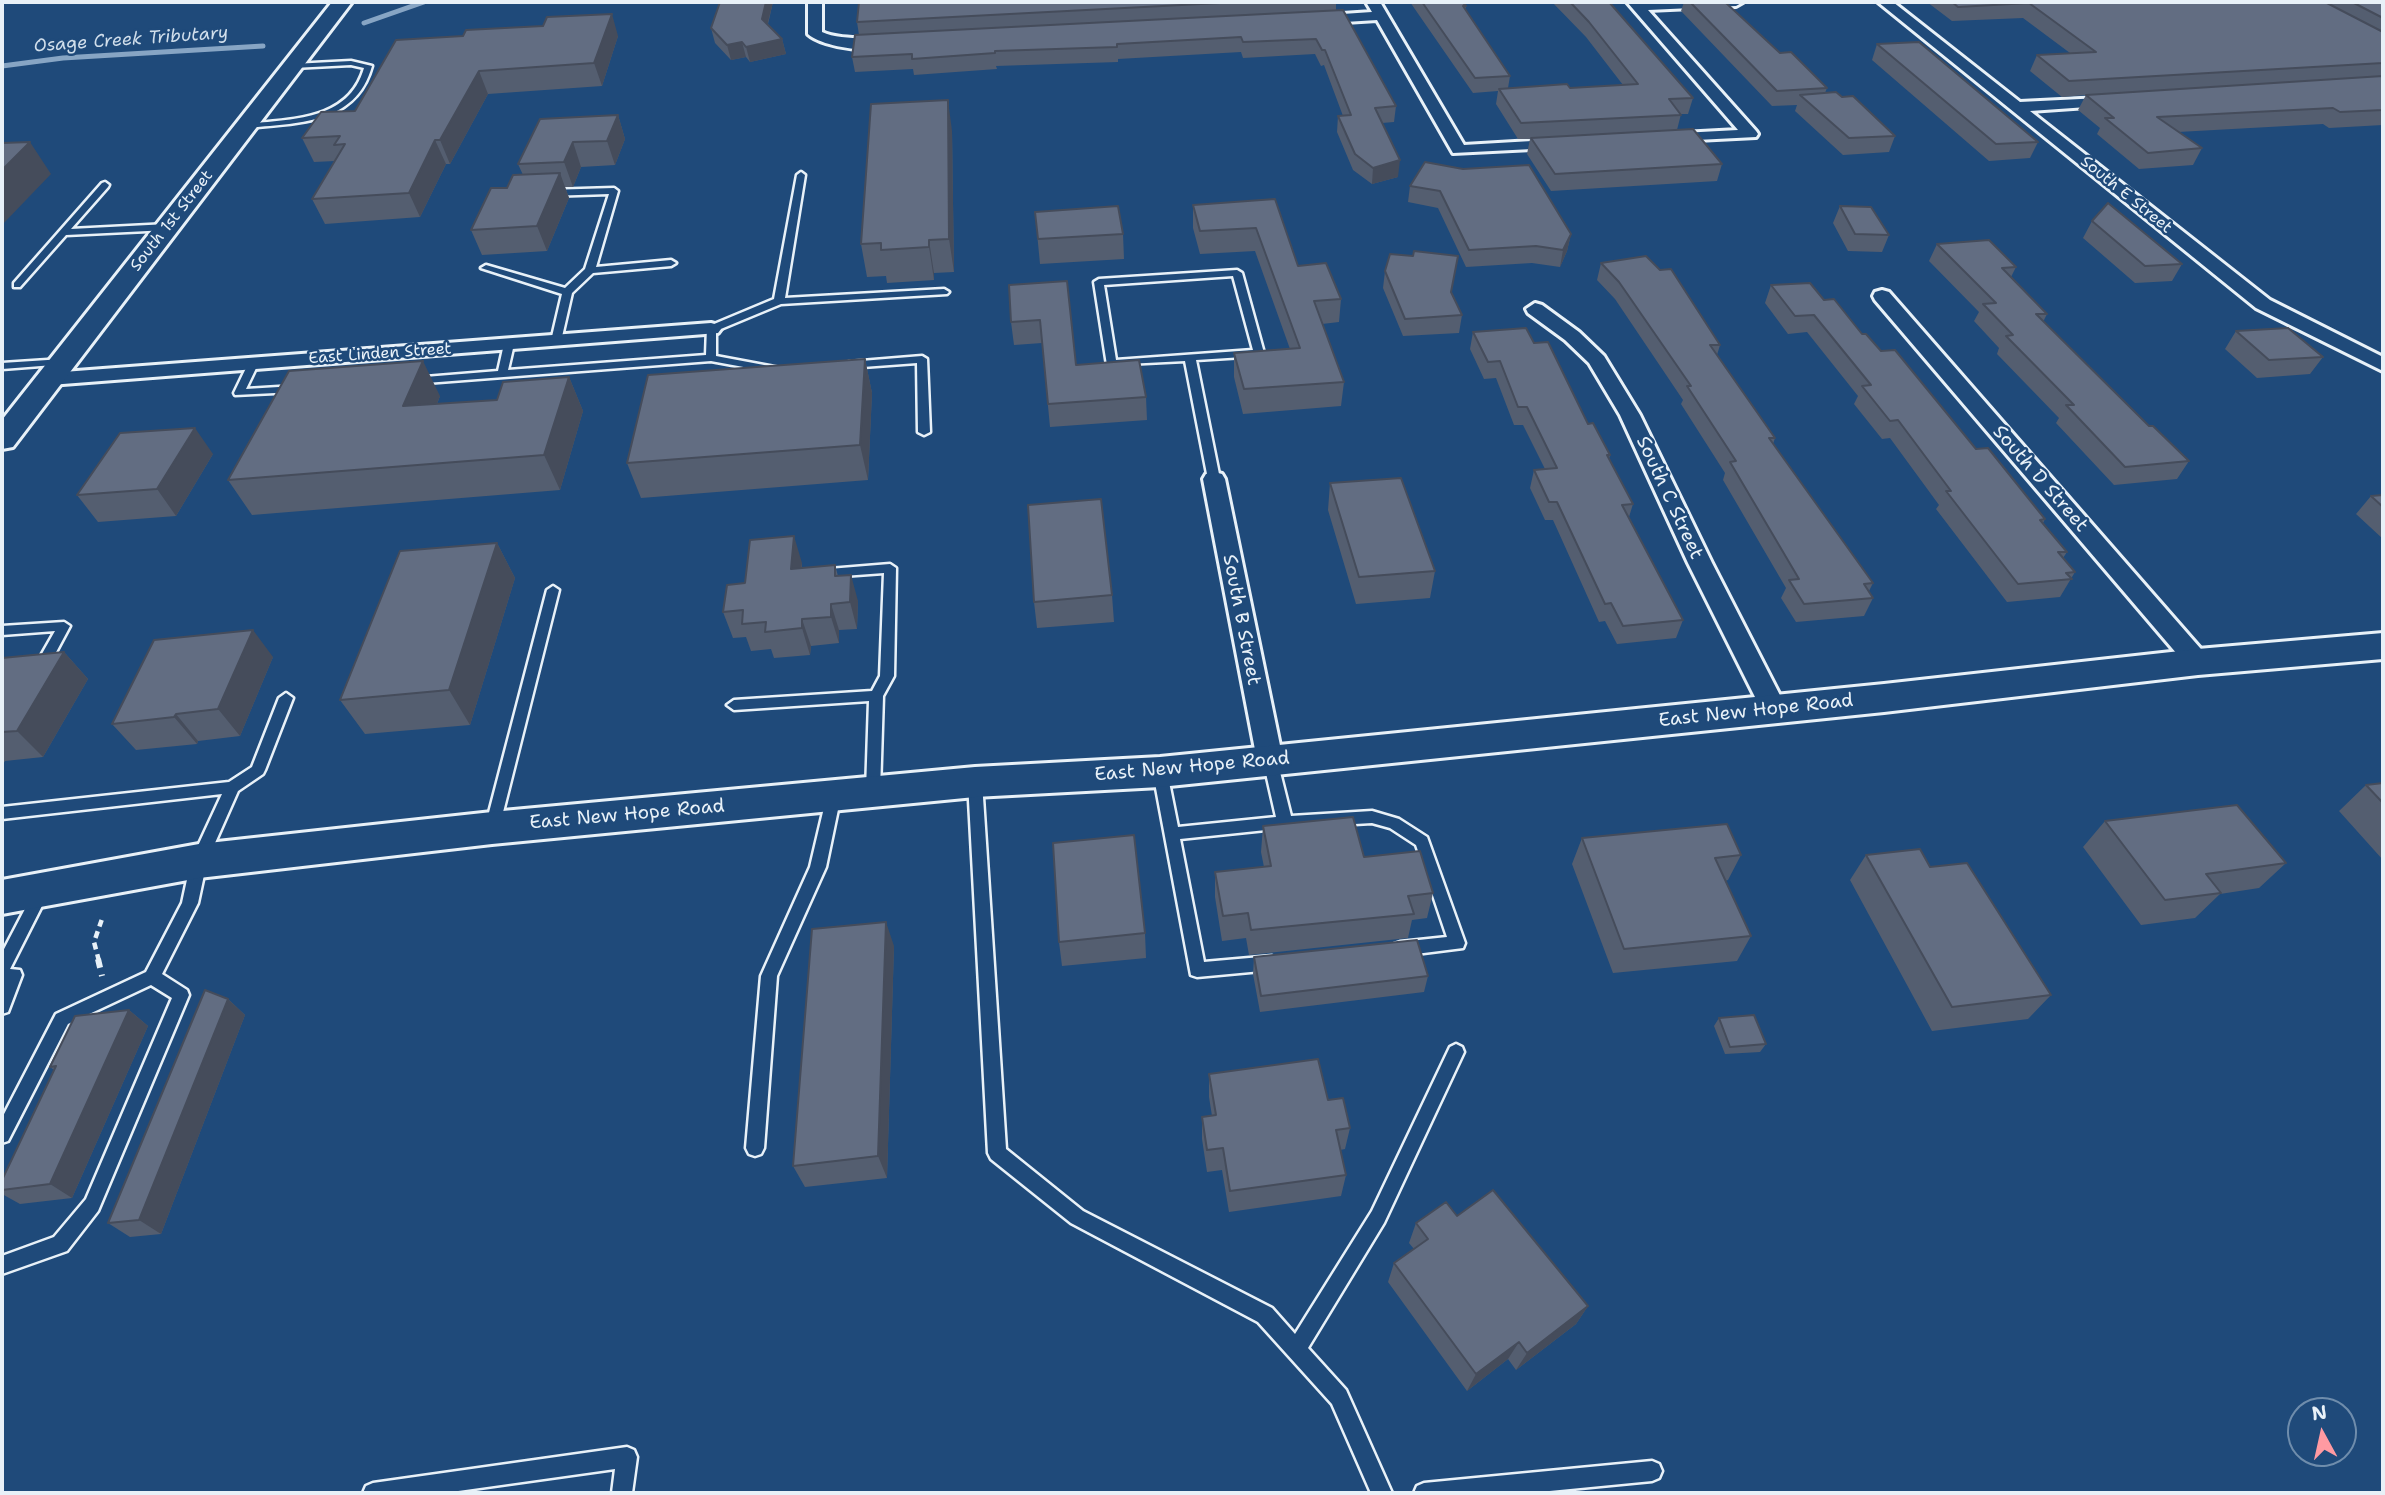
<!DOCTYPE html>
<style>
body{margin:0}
#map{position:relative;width:2385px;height:1495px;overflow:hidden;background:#1f4a7a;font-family:"Shantell Sans",sans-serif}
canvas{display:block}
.frame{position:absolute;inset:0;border:4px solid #e8f1f8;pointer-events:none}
.north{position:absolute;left:2287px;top:1397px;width:70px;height:70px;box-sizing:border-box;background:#1f4a7a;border:2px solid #6f8dac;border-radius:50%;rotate:352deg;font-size:19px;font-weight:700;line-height:28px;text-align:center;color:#e8f1f8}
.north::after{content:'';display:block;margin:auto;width:24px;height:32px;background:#ff9aa2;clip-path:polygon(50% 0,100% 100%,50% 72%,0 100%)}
</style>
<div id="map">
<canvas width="2385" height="1495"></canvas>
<div class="frame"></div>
<div class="north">N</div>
</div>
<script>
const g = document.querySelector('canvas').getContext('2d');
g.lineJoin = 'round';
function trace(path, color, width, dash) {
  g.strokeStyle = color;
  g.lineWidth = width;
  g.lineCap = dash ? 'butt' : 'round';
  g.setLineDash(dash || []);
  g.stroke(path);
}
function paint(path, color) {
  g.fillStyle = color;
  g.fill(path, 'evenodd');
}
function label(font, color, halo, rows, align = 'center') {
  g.font = font + ' "Shantell Sans",sans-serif';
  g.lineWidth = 5;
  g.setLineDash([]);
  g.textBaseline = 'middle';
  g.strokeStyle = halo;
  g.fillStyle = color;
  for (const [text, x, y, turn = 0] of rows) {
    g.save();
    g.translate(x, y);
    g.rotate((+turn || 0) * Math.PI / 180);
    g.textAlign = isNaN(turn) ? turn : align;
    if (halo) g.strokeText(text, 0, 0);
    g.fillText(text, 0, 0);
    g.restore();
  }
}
const stream = new Path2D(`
 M364 23 424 2
 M2 66 63 58 263 46`);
const pathFar1 = new Path2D(`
 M99 961 94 942 102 919`);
const path = new Path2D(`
 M98 959 102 976`);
const lane = new Path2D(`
 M351 61 372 66C356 125 296 123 246 128L242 126 246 124C291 119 349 121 364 68L351 65 293 68 289 66 293 64Z
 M801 172 805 175 785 298 944 289 949 292 947 294 781 304 716 331V356L780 368V372L776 373 711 361 413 384 408 381 413 378 498 371 504 344 509 341 514 344 508 370 706 355 707 327 774 299 797 175Z
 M105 182 109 185 108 187 71 229 168 224 173 227 168 230 66 235 20 287H14V283L102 183Z
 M614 188 618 191 596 267 671 260 676 263 671 266 593 273 572 293 561 341 556 344 552 343 551 341 562 294 481 268 486 265 565 288 585 269 609 194 548 196 544 193 548 190Z
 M1237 270 1242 273 1264 353 1259 356 1196 360 1220 479 1214 483 1208 479 1185 361 1107 365 1094 282 1099 279ZM1233 276 1253 350 1116 360 1104 285Z
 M922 356 927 359 930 432 924 435 918 432 917 363 849 368 844 365 849 362Z
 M63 359 67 360V364L2 369V363Z
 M253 361 258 364 246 389 295 386 300 389 295 392 235 395 234 393 248 364Z
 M890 564 896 568 894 676 883 696 880 791 878 795H868L866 791 869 701 734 710 727 705 734 700 872 691 880 676 884 573 829 577 823 573 829 569Z
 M553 586 559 590 499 828 497 832H487L485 828 547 590Z
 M64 622 70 626 47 669 42 671 35 666 55 631 2 635V626Z
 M286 693 293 698 265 770 263 774 238 791 207 861 198 903 162 974 187 990 189 995 98 1211 67 1251 2 1274V1256L54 1237 86 1199 172 998 151 985 68 1024 8 1141 2 1143V1118L56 1014 146 972 182 903 191 861 222 794 2 819V807L229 782 252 767 279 698Z
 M1270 755 1275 756 1277 760 1291 816 1372 811 1399 819 1427 837 1465 943 1463 948 1400 956 1394 954 1392 949 1394 944 1400 942 1447 937 1416 845 1390 828 1372 823 1285 828 1180 839 1204 962 1272 956 1278 958 1280 963 1278 968 1272 970 1197 977 1191 975 1153 772 1155 768H1165L1167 772 1178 827 1276 817 1263 760 1265 756Z
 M975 776 980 778 982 782 1006 1149 1083 1211 1272 1308 1295 1334 1372 1211 1450 1047 1456 1044 1462 1047 1464 1052 1384 1223 1308 1348 1346 1390 1392 1493H1371L1332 1404 1258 1322 1071 1223 991 1159 988 1153 968 782 970 778Z
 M834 789 839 791 841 795 826 867 777 976 764 1148 761 1154 755 1156 749 1154 746 1148 761 976 810 867 827 795 829 791Z
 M41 886 46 888 49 892 10 969 20 970 22 975 8 1012 2 1014V953L36 888Z
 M627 1447 634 1450 637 1457 632 1493H612L615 1469 444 1493H363L366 1486 373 1483Z
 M1652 1461 1659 1464 1662 1471 1659 1478 1652 1481 1529 1493H1414L1417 1486 1424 1483Z`);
const street = new Path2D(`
 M808 2H822V32C844 43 887 34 897 43 882 56 823 48 808 34Z
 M1366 2H1380L1464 145 1566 139 1574 144 1572 147 1453 153 1377 20 1313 24 1306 20 1313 16 1372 12Z
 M1627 2H1743L1736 6 1648 10 1756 131 1758 134 1756 137 1657 142 1655 139 1657 136 1663 134 1738 130Z
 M1878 2H1893L2020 102 2121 97 2124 100 2121 103 2116 105 2030 111 2270 300 2383 357V371L2256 308Z
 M1882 290 1889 292 2207 656 2210 662 2207 668 2198 671 2189 668 1875 300 1873 296 1875 292Z
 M1535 303 1542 305 1579 332 1604 356 1640 415 1712 563 1787 709 1783 716 1774 718 1765 716 1761 709 1688 563 1620 415 1589 363 1565 340 1528 313 1526 309Z
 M711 323 718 325 721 329 718 333 50 385 43 383 40 379 43 375 50 373Z
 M1214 472 1222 474 1225 479 1283 760 1279 767 1270 770 1261 767 1257 760 1203 479 1206 474Z`);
const secondary = new Path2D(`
 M332 2H352L13 447 2 449V420Z
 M2383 633V659L2198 675 1884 712 1160 787 975 797 492 844 199 878 2 914V880L199 844 492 812 975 767 1160 757 1884 684 2198 649Z`);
const wall = new Path2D(`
 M720 2H773L768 24 782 39 786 54 750 62 746 57 731 60 715 43 711 28Z
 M859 2H1336V10L1396 106 1394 122 1382 123 1398 177 1372 184 1353 170 1337 132 1338 116H1343L1324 65 1321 66 1315 54 1243 58 1241 52 1118 59V62L996 66 997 69 914 75 913 69 855 72 852 57 859 35 857 22Z
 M1410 2H1462L1466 6 1465 10 1510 76 1508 88H1570L1623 85 1586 37 1552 2H1609L1693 98 1688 114H1681L1677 130 1722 164 1717 181 1551 191 1527 154 1530 139H1518L1496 104 1498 91 1473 93Z
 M1684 2H1725L1780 53 1827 88 1825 93 1842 97 1895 136 1889 152 1843 155 1795 111 1797 105 1772 106 1681 11Z
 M1927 2H2383V125L2329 128 2323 124 2178 132 2202 148 2193 165 2139 169 2097 134 2100 128 2078 110 2086 95 2062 97 2030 71 2037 55 2070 53 2023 18 1952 21Z
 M618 36 602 86 488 94 450 164H446L420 217 325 224 312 199 335 161 314 162 302 138 355 111 396 40Z
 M1877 44 2038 142 2030 158 1989 161 1872 60Z
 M618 115 625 139 615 165 581 167 573 187H565L569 198 547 251 482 255 471 230 523 175 518 164Z
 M952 131 954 272 934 273V280L887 283 886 276 867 277 861 244Z
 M1425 162 1571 234 1567 251 1560 267 1532 263 1466 267 1438 208 1408 202 1410 186Z
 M1275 199 1298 266 1341 299 1339 322 1322 324 1344 382 1341 406 1243 414 1234 377V353L1290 349 1255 251 1200 254 1193 228V205Z
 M1840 206 1889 235 1882 252 1848 251 1833 223Z
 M1035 212 1123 234 1124 259 1040 264Z
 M2092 221 2182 264 2172 281 2135 283 2083 238Z
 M1937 244 2016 267 2011 277 2047 314 2043 322 2149 426 2189 461 2177 479 2114 485 2056 423 2059 418 1997 354 1999 348 1974 321 1979 312 1929 261Z
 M1601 263 1720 345 1717 355 1775 438 1773 444 1873 583 1869 591 1873 598 1864 616 1796 622 1781 598 1786 588 1723 480 1725 473 1681 404 1683 400 1615 299 1597 280Z
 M1385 271 1452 293 1462 315 1459 333 1403 336 1383 288Z
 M1067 281 1076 365 1146 397 1147 420 1050 427 1042 343 1014 345 1011 322Z
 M1771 285 1824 300 1881 351 2045 519 2043 523 2067 552 2063 558 2075 572 2060 597 2007 602 1936 509 1939 505 1890 438 1882 439 1854 404 1858 396 1807 332 1788 334 1765 303Z
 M2236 331 2323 357 2310 374 2257 378 2225 349Z
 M1473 332 1534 343 1610 455 1609 459 1633 504 1629 517 1683 620 1676 638 1617 644 1605 621 1599 622 1553 520H1545L1530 488 1534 470 1545 469 1523 425H1514L1496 378 1484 379 1470 349Z
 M865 359 872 393 868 480 641 498 627 463Z
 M569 377 583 411 560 490 252 515 228 480 440 396 437 404 497 400Z
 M213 454 176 516 98 522 77 495Z
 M1330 483 1435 571 1430 598 1356 604 1328 510Z
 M2383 495V539L2356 514 2371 496Z
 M497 543 515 578 470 725 365 734 340 700Z
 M802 563V568L835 565 838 576 858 601 857 629 839 630V643L811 646 810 655 774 658 771 649 751 651 746 637 733 638 723 612 745 583Z
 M1112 595 1114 622 1037 628 1034 602Z
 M64 652 88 679 43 757 5 761 2 766V658Z
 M273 657 240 736 198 741 197 744 136 750 112 724Z
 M2383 783V860L2339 811 2366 785Z
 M2105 821 2286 863 2259 888 2220 894 2195 918 2141 925 2083 847Z
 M1263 826 1364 857 1433 893 1427 918 1412 920 1408 938 1249 955 1246 938 1222 941 1215 897V872L1264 867 1261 852Z
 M1582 838 1741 855 1728 880 1725 881 1751 936 1737 961 1613 973 1572 864Z
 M1866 855 1930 867 2051 995 2028 1019 1932 1031 1850 880Z
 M1145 933 1146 958 1062 966 1059 942Z
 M894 946 887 1178 805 1187 793 1166Z
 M1254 957 1428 976 1424 992 1260 1012 1253 974Z
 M228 999 245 1015 161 1234 130 1237 108 1223Z
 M129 1010 148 1026 72 1198 20 1204 2 1194V1180L54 1070 50 1067Z
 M1719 1018 1766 1044 1760 1052 1725 1054 1714 1026Z
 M1209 1074 1328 1100 1350 1128 1345 1149 1340 1150 1346 1175 1341 1196 1229 1212 1222 1170 1207 1172 1202 1139V1117L1212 1116 1209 1097Z
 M1457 1216 1588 1306 1576 1324 1516 1370 1508 1359 1467 1391 1388 1282 1394 1263 1414 1249 1409 1243 1416 1223Z`);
const shadedWall = new Path2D(`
 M766 2H773L765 34 762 19Z
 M612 14 618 36 602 86 594 63Z
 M782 39 786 54 750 62 746 47Z
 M742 42 746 57 731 60 727 45Z
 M479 71 488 94 450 164 440 140Z
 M948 100 952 131 954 272 949 239Z
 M618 115 625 139 615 165 607 141Z
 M435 140 446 164 420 217 409 193Z
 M30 142 51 174 2 225V170Z
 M573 142 581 167 573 187 564 162Z
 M1400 160 1398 177 1372 184 1373 168Z
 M560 173 569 198 547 251 537 226Z
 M1571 234 1567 251 1560 267 1563 250Z
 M929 240 934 273V280L929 247Z
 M865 359 872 393 868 480 860 445Z
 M423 361 440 396 422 441 403 406Z
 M569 377 583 411 560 490 544 455Z
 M195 428 213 454 176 516 157 489Z
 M794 536 802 563 799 595 791 569Z
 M497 543 515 578 470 725 449 690Z
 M851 575 858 601 857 629 850 602Z
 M831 604 839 630V643L831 617Z
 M802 619 811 646 810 655 802 628Z
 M253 630 273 657 240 736 218 709Z
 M64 652 88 679 43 757 17 731Z
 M176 714 198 741 197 744 174 717Z
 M886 922 894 946 887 1178 878 1156Z
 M228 999 245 1015 161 1234 139 1220Z
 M129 1010 148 1026 72 1198 50 1184Z
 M1588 1306 1576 1324 1516 1370 1527 1353Z
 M1519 1342 1508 1359 1467 1391 1476 1374Z`);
const building = new Path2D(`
 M720 2H766L762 19 782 39 746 47 742 42 727 45 711 28Z
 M859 2H1239L857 22Z
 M1422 2H1462L1466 6H1463L1510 76 1475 78Z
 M1570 2H1609L1693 98 1669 99 1681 115 1521 123 1499 89 1567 84 1570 88 1638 84 1589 22Z
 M1690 2H1725L1780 53 1791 52 1827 88 1777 91Z
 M1952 2H2325L2383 32V63L2069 81 2037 55 2096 52 2029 3 1958 7Z
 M2352 2H2383V18Z
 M1343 10 1396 106 1375 108 1400 160 1373 168 1355 154 1338 116 1351 115 1325 50H1322L1316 39 1243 42 1241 37 1117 44V47L995 51V53L912 59V54L852 57 855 35Z
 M612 14 594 63 479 71 440 140H435L409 193 312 199 345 144 334 145 340 136 302 138 321 112 355 111 396 40 463 36 466 30 543 26 547 17Z
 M1919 42 2038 142 1996 144 1877 44Z
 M2383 76V110L2340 112 2333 108 2157 117 2202 148 2148 153 2105 118H2114L2086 95Z
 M1836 92 1842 97 1853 96 1895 136 1849 138 1800 95Z
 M948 100 949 239 929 240V247L881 250V243L861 244 871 104Z
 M618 115 607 141 573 142 564 162 518 164 540 119Z
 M1693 129 1722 164 1555 174 1531 138Z
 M30 142 2 170V143Z
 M1425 162 1463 169 1529 165 1571 234 1563 250 1536 246 1469 250 1440 191 1410 186Z
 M560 173 537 226 471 230 491 188H507L513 175Z
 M1275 199 1298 266 1326 263 1341 299 1314 301 1344 382 1244 389 1234 353 1300 348 1256 228 1200 231 1193 205Z
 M2108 203 2182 264 2145 266 2092 221Z
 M1118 206 1123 234 1038 239 1035 212Z
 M1840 206 1871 207 1889 235 1855 234Z
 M1989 240 2016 267 2002 268 2047 314H2036L2149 426H2153L2189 461 2125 467 2066 405H2074L2006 336 2013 335 1983 304 1996 303 1937 244Z
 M1414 251 1458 256 1451 292 1462 315 1405 319 1385 271 1390 254 1413 256Z
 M1646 256 1660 270 1671 269 1720 345H1710L1775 438H1769L1873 583 1864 584 1873 598 1804 604 1789 580 1799 579 1730 462 1736 461 1687 386H1691L1619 282 1601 263Z
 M1067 281 1076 365 1139 360 1146 397 1048 404 1040 320 1011 322 1009 285Z
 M1810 283 1824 300 1834 299 1862 334H1866L1881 351 1895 350 1976 449 1988 448 2045 519 2040 520 2067 552H2058L2075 572 2066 573 2072 579 2018 584 1946 491H1951L1898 420 1890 421 1862 386 1871 385 1814 315 1795 316 1771 285Z
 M1526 328 1534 343 1548 342 1588 424 1593 423 1610 455H1607L1633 504 1622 505 1683 620 1623 626 1611 603 1605 604 1557 502H1549L1534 470 1557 468 1527 407H1518L1500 361 1488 362 1473 332Z
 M2288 328 2323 357 2269 360 2236 331Z
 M865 359 860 445 627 463 648 375Z
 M423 361 403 406 497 400 503 382 569 377 544 455 228 480 289 371Z
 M195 428 157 489 77 495 120 433Z
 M1401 478 1435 571 1359 577 1330 483Z
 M2383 495V507L2371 496Z
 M1101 499 1112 595 1034 602 1028 505Z
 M794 536 791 569 835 565V576L851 575 850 602 831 604V617L802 619V628L765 632 766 622 742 624 743 610 723 612 727 585 745 583 750 540Z
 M497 543 449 690 340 700 400 551Z
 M253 630 218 709 176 714 174 717 112 724 154 640Z
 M64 652 17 731 2 732V658Z
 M2383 783V803L2366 785Z
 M2237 805 2286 863 2206 874 2221 893 2165 900 2105 821Z
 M1353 817 1364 857 1420 851 1433 893 1408 896 1414 914 1251 930 1248 913 1223 916 1215 872 1271 866 1263 826Z
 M1727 824 1741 855 1715 858 1751 936 1624 949 1582 838Z
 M1134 835 1145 933 1059 942 1053 843Z
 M1920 849 1930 867 1967 863 2051 995 1952 1007 1866 855Z
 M886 922 878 1156 793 1166 812 929Z
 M1417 940 1428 976 1261 996 1254 957Z
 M205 990 228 999 139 1220 108 1223Z
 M129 1010 50 1184 2 1190V1180L56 1066 50 1067 75 1016Z
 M1754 1015 1766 1044 1730 1047 1719 1018Z
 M1318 1059 1328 1100 1343 1098 1350 1128 1336 1130 1346 1175 1230 1191 1223 1148 1207 1150 1202 1117 1216 1115 1209 1074Z
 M1493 1190 1588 1306 1527 1353 1519 1342 1476 1374 1394 1263 1428 1239 1416 1223 1446 1202 1457 1216Z`);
const farStreetnames = [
 ["South E Street",2126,195,39],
 ["South 1st Street",172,221,-52],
 ["East Linden Street",380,354,-4]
];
const farWaternames = [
 ["Osage Creek Tributary",131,40,-4]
];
const streetNames = [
 ["South D Street",2040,479,49],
 ["South C Street",1669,498,65],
 ["South B Street",1241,620,79],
 ["East New Hope Road",1756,711,-6],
 ["East New Hope Road",1192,767,-5],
 ["East New Hope Road",627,815,-5]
];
trace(stream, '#87a5c4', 5);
trace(lane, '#e8f1f8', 5);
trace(street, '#e8f1f8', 6);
trace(secondary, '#e8f1f8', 6);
trace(pathFar1, '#e8f1f8', 4.5, [7, 5]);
trace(path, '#e8f1f8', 6, [9, 7]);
paint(lane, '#1f4a7a');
paint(street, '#1f4a7a');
paint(secondary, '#1f4a7a');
paint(wall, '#545e70');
paint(shadedWall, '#454c5b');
paint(building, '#626d82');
trace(building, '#454c5b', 2);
label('16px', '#e8f1f8', '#1f4a7a', farStreetnames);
label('italic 18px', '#d0deeb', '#1f4a7a', farWaternames);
label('19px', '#e8f1f8', '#1f4a7a', streetNames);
</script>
